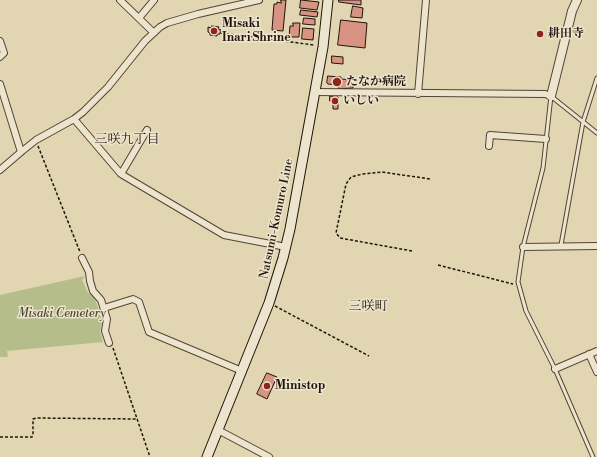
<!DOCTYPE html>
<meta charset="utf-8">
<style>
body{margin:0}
canvas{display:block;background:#e1d6b1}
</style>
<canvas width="597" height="457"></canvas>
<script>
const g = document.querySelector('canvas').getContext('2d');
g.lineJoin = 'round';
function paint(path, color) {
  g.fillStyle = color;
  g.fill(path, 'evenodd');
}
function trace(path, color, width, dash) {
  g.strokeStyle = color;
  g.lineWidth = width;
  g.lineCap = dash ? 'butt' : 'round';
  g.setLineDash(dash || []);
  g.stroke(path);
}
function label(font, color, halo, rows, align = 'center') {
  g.font = font + ' "Libre Bodoni","Noto Serif JP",serif';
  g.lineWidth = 3;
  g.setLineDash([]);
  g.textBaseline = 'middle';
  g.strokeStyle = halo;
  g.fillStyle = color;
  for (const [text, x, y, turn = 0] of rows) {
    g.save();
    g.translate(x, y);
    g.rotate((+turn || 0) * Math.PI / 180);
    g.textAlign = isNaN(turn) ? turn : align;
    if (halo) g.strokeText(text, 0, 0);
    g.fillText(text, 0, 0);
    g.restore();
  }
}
const green = new Path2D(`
 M85 276 82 280 88 293 94 296 102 320 100 332 103 342 7 351 8 357H0V295Z`);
const building = new Path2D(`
 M281 0H286L283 31 272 30 274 4H277V2L281 3Z
 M301 0 319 2 317 10 300 8Z
 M339 0H361V5L339 2Z
 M353 6 363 8 362 18 351 17Z
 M301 10 318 12 317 17 300 15Z
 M304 18 315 19V25L303 24Z
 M341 20 367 23 365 48 338 45Z
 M293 23H300L299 37H289L290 26H293Z
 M212 26 219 27 218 29 221 30 220 34H217V36L210 35V33L208 32V27L212 28Z
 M303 28 314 29 313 40 302 39Z
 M332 56 343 57V64L332 63Z
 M328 76 341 77V79L353 80V88L338 89 339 85 328 84 327 83Z
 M330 96 338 97V109H333V101H330Z
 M267 373 277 377 267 399 257 394Z`);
const path = new Path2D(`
 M221 33 314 45
 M38 146 80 252
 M412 251 340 238 336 233 346 184 351 177 363 174 382 172 430 179
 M438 265 513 284
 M275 306 369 356
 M113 348 150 457
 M0 437H32L33 435V419L37 418 138 419`);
const service = new Path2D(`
 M551 96 543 168 523 247 518 282 526 311 555 369 593 457
 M552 97 597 133
 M561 245 583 122 597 78`);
const minor = new Path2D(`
 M120 0 154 33
 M139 18 154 0
 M0 41 4 53 0 57
 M0 84 21 152
 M315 92 545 94 551 96
 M418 94 426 0
 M74 119 121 174 224 235 286 247
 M489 146 490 135 546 139
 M0 170 21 152 36 140 74 119 83 112 108 87 145 41 160 27 167 23 198 14 259 0
 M121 174 147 130
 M523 247 597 246
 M82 258 89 272 90 281 93 291 101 300 107 319 105 331 109 343
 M104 308 133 299 139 302 149 332 242 371
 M589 354 597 372
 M555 369 597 351
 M218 430 269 457`);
const tertiary = new Path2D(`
 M551 96 572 11 577 0`);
const secondary = new Path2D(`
 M207 457 269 303 283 258 290 229 323 47 328 0`);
const markers = [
 [214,31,4,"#8f2418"],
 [540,34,4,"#8f2418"],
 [337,82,5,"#8f2418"],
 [335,101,4,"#8f2418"],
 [267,386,4,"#8f2418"]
];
const poiNames = [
 ["Misaki",222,24],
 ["Inari Shrine",222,38],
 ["耕田寺",548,34],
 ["たなか病院",346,82],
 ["いしい",343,101],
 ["Ministop",275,386]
];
const streetNames = [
 ["Natsumi-Komuro Line",277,219,-78]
];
const parkNames = [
 ["Misaki Cemetery",62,314]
];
const neighbourhoodNames = [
 ["三咲九丁目",127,140],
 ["三咲町",368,307]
];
paint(green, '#b5bd8a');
paint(building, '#d89382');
trace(building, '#22140d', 1);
trace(service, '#524436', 5);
trace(minor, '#524436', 8);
trace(tertiary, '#524436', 10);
trace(secondary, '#22140d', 11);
trace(path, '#22140d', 1.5, [3, 2]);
trace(service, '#ece4cc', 3);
trace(minor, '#ece4cc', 6);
trace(tertiary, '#ece4cc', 8);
trace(secondary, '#ece4cc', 9);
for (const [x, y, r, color] of markers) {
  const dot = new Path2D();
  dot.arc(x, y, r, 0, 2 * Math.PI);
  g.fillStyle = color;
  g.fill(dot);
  trace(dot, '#ece4cc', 1.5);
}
label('bold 12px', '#22140d', '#ece4cc', poiNames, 'left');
label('12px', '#22140d', '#ece4cc', streetNames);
label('italic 12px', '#4e4732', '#ece4cc', parkNames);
label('13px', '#22140d', '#ece4cc', neighbourhoodNames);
</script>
